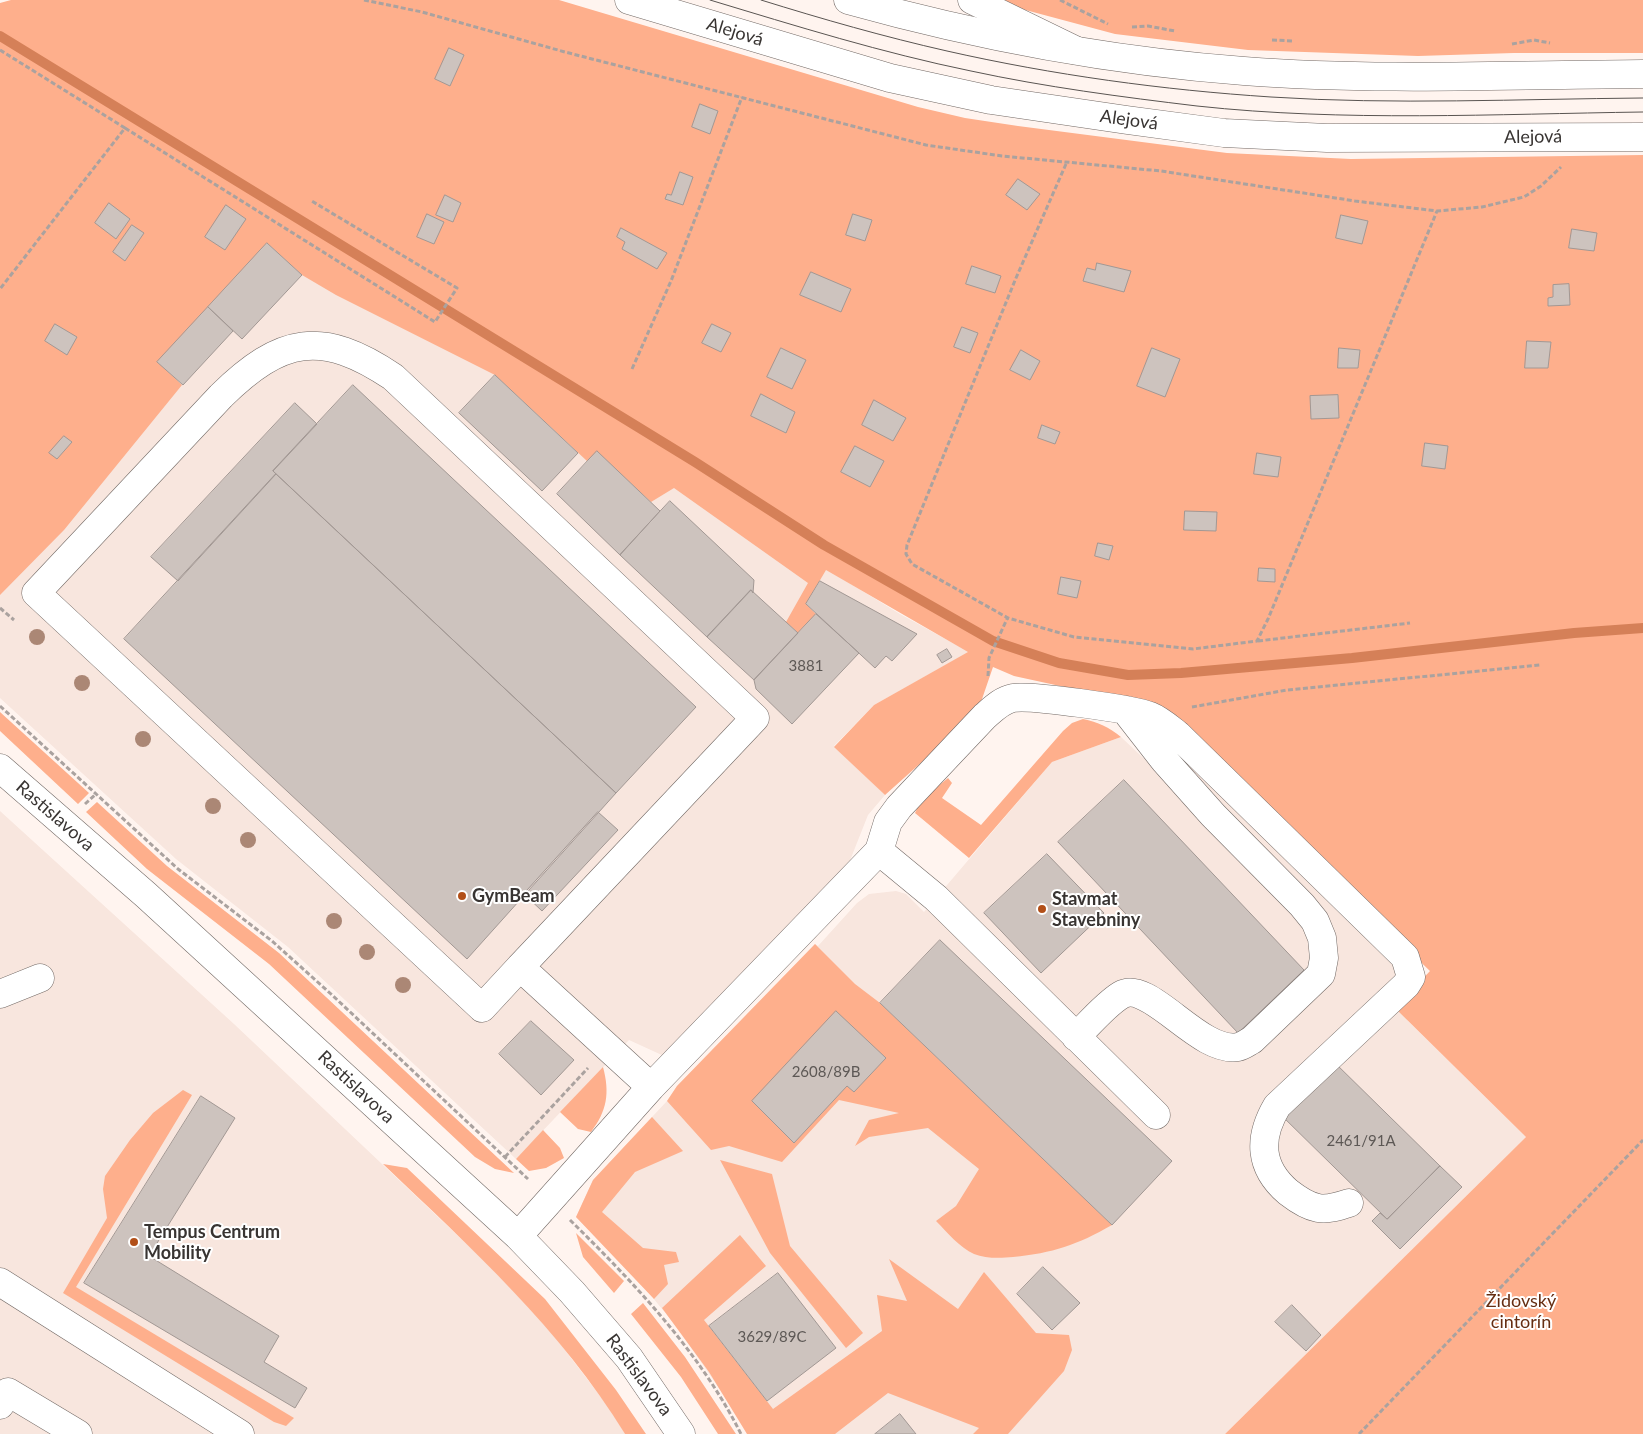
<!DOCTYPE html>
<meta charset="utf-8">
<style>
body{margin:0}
canvas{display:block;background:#fff4ef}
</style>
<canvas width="1643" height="1434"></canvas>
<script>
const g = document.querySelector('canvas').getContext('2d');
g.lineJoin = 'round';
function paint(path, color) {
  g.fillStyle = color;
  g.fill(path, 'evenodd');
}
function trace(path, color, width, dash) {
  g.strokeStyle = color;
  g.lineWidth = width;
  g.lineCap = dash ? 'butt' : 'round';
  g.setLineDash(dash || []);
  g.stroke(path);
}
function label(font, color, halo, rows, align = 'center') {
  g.font = font + ' Lato,sans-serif';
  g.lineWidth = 4;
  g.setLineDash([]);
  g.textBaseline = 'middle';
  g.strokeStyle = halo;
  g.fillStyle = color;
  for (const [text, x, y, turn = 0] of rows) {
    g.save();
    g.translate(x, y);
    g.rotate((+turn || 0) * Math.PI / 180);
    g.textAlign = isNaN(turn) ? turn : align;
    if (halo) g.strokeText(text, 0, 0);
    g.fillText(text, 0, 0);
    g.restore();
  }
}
const built = new Path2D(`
 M254 220 900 614 969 652 874 705 834 746 885 795 868 815 849 863 664 1056 629 1040 516 1159 288 947 176 859 0 698V563Z
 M1121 737 1155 769 1179 745 1394 963 1397 970 1395 981 1408 1021 1526 1137 1225 1434H747L739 1417 676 1326 644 1287 576 1217 593 1180 667 1101 677 1086 815 944 818 946 857 903 869 894 896 891 906 894 924 912 1052 762Z
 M0 811 234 1024 493 1269 548 1328 610 1409 625 1434H0Z`);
const green = new Path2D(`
 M11 0H559L918 107 965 118 1018 126 1227 153 1351 159 1643 155V1434H1225L1526 1137 1395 1008 1430 971 1186 735 1083 691 1014 676 993 667 981 702 952 735 885 795 834 747 874 705 968 652 826 570 806 604 816 614 798 633 786 622 808 583 674 488 651 502 597 452 587 461 495 375 336 295 302 275 267 243 158 362 182 385 64 530 0 595V3Z
 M1001 0H1643V53H1514L1418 56 1248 50 1115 34 1018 8Z
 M0 712 89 793 78 804 0 731Z
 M1083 719C1098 722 1109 727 1121 737L1052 762 969 858 915 813 921 800 948 778 952 783 942 798 981 825 1063 731 1072 723Z
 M97 802 167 866 279 953 514 1173 495 1169 475 1157 269 964 147 869 86 812Z
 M815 944 855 984 880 1003 1112 1225C1077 1245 1053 1253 1013 1257 1002 1258 986 1259 974 1254 960 1248 947 1232 936 1221L956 1206 979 1169 928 1128 869 1137 855 1146 869 1120 899 1113 839 1100 782 1162 729 1146 711 1150 667 1101 677 1086Z
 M603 1067C610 1093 607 1111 591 1132L578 1129 560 1112Z
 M183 1090 192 1095 76 1287 294 1418 286 1426 274 1422 63 1293 107 1218 103 1189 105 1176 130 1140 153 1113Z
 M652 1117 683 1151 635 1172 602 1212 643 1248 676 1252 679 1262 664 1265 668 1284 654 1299 576 1217 593 1180Z
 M543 1130 560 1148 564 1158 546 1168 529 1171 516 1159Z
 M720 1160 772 1174 790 1246 863 1333 846 1348 770 1253Z
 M383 1164 407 1168 545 1299 616 1390 646 1434H625C561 1329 471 1248 383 1164Z
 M576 1233 624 1281 614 1293 583 1257Z
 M740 1235 766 1266 704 1320 773 1409 882 1331 877 1295 907 1301 889 1259 958 1309 984 1272 1036 1333 1069 1335 1072 1350 1064 1371 1008 1434H973L979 1428 888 1393 835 1434H747L709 1372 662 1308Z
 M643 1303 685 1357 736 1434H718L681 1377 631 1314Z`);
const stream = new Path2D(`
 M0 36 695 462 824 545 993 641 1059 663 1128 675 1181 673 1352 658 1574 633 1643 628`);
const building = new Path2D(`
 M449 48 464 55 450 86 435 79Z
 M700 104 718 111 710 134 692 127Z
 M680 172 693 177 683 205 665 199 667 194 671 195Z
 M1018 179 1040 194 1027 210 1006 195Z
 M445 195 461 203 453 222 436 215Z
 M109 203 130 219 116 239 95 223Z
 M226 205 246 219 225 250 205 237Z
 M427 214 444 222 434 244 417 237Z
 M853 214 872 220 865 241 846 235Z
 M1341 215 1368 221 1362 244 1336 238Z
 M132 225 144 233 125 261 113 252Z
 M621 228 667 253 657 269 622 249 625 242 617 237Z
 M1572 229 1597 233 1594 251 1569 248Z
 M267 243 302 275 242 339 208 307Z
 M1097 263 1131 271 1124 292 1083 281 1087 268 1095 270Z
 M972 266 1001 276 995 293 966 284Z
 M811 272 851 289 841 312 800 295Z
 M1569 284 1570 305 1548 306V298L1553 297V285Z
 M208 307 233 331 183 385 157 362Z
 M55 324 77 337 67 355 45 341Z
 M712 324 731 333 721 352 702 343Z
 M962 327 978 333 970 353 954 347Z
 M1527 341 1551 342 1548 368H1525Z
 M781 348 806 360 792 389 767 377Z
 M1152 348 1180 359 1165 397 1137 386Z
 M1339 348 1360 350 1358 368H1338Z
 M1021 350 1040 361 1030 380 1010 370Z
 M495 375 578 453 542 491 459 413Z
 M353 385 696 707 616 793 273 471Z
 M761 394 795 412 786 433 751 416Z
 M1338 395 1339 418 1311 419 1310 396Z
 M874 400 906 418 893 441 862 425Z
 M295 403 317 424 273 471 276 474 178 581 151 557Z
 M1042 425 1060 432 1055 444 1038 438Z
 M64 436 72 442 57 459 49 453Z
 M1425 443 1448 446 1445 469 1422 466Z
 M855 446 884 461 870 487 841 472Z
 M597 451 660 511 620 555 557 494Z
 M1257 453 1281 457 1278 477 1254 474Z
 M276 474 616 793 467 959 124 639Z
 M670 501 754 580 753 593 751 590 707 637 620 555Z
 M1185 511 1217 512 1216 531 1184 530Z
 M1098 543 1113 546 1109 560 1095 556Z
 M1259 568 1275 569V582L1258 581Z
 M1061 577 1081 581 1077 598 1058 594Z
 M820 581 917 634 892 661 886 656 875 668 806 604Z
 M751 590 798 633 754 680 707 637Z
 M816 614 859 653 792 724 756 689 754 680Z
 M947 649 952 657 942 663 937 655Z
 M1124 780 1304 970 1238 1033 1058 842Z
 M598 812 618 830 542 911 524 894Z
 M1047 854 1104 913 1041 973 984 913Z
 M940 940 1172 1161 1112 1225 880 1003Z
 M836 1011 886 1058 854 1092 847 1086 794 1143 752 1101Z
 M531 1021 574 1060 541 1095 499 1054Z
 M1333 1061 1440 1166 1387 1219 1281 1115Z
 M201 1096 235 1118 149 1256 279 1336 264 1362 307 1388 295 1408 84 1283Z
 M1440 1166 1462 1187 1400 1249 1372 1221 1380 1213 1387 1219Z
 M1043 1267 1080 1303 1052 1330 1017 1294Z
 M778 1273 836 1348 767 1401 709 1326Z
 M1292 1305 1321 1335 1306 1351 1275 1322Z
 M900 1414 916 1434H875Z`);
const path = new Path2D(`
 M364 0 422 12 565 52 926 145 1002 156 1161 171 1355 201 1437 211 1482 207 1524 197 1541 186 1561 167
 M1060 0 1108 24
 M1132 27 1148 26 1175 31
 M1272 40 1293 41
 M1512 44 1534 40 1550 43
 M0 50 125 128 0 289
 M125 128 435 322 457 288 310 200
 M1066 164 1016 278 907 545 906 554 912 564 1008 618 1074 637 1193 649 1257 641 1268 619 1437 211
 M632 369 671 281 742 97
 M0 608 14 620
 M1258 641 1410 623
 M988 676 989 658 1007 619
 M0 706 178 869 272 941 331 994 528 1179
 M1192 707 1287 690 1540 665
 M85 804 96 794
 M505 1157 588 1068
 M570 1220C635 1284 700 1352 741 1434
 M1359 1434 1643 1140`);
const minor = new Path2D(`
 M629 0 890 78 991 100 1127 120 1224 133 1327 138 1643 137
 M848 0C977 36 1110 61 1244 71 1376 81 1510 75 1643 74
 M0 768 146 895 518 1236 572 1292 629 1358 681 1434
 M879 851 936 898 1156 1115
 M520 967 482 1008 36 593 221 396C281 337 322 329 393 377L755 718 520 967 651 1087
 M0 994 40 978
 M1076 1037C1089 1024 1106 1004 1121 995 1149 978 1199 1054 1238 1047 1243 1046 1248 1042 1252 1040L1321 974 1324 958 1322 938 1315 921 1302 905 1213 815 1164 760 1125 710
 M518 1236 651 1087 879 851 888 822 899 807 985 716C993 709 1002 700 1013 698 1030 695 1133 709 1150 716 1160 720 1169 728 1178 735L1405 957 1411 977 1406 985 1277 1106C1258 1138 1259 1167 1288 1192 1297 1199 1307 1206 1318 1208 1328 1210 1340 1206 1349 1203
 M0 1282 240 1434
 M0 1405 8 1392 78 1434`);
const highway = new Path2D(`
 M972 0 1075 50`);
const tram = new Path2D(`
 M710 0C796 26 883 53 971 71 1045 87 1122 97 1197 106 1344 122 1495 114 1643 112
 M761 0C822 19 885 37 947 51 1053 75 1163 90 1271 97 1394 105 1519 99 1643 98`);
const trees = [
 [37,637],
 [82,683],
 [143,739],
 [213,806],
 [248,840],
 [334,921],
 [367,952],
 [403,985]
];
const markers = [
 [462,896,5,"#b24f18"],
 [1042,909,5,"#b24f18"],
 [134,1242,5,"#b24f18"]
];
const numberNames = [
 ["3881",806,666],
 ["2608/89B",826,1072],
 ["2461/91A",1361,1141],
 ["3629/89C",772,1337]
];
const streetNames = [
 ["Alejová",735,32,17],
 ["Alejová",1129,120,8],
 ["Alejová",1533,137,-1],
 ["Rastislavova",55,816,41],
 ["Rastislavova",356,1087,43],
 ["Rastislavova",639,1375,53]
];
const poiNames = [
 ["GymBeam",472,896],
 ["Stavmat",1052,899],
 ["Stavebniny",1052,920],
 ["Tempus Centrum",144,1232],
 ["Mobility",144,1253]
];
const parkNames = [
 ["Židovský",1521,1301],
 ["cintorín",1521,1322]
];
paint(built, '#f8e6de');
paint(green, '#feaf8c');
trace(stream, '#d58058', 10);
paint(building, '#cdc3be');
trace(building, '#a29894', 1);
trace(minor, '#736a66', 29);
trace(highway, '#736a66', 29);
trace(path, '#aaa29f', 3, [5, 2.5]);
trace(minor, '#fff', 28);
trace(highway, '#fff', 28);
trace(tram, '#595451', 1);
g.fillStyle = '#ab8775';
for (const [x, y] of trees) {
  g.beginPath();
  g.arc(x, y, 8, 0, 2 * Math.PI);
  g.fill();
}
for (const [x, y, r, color] of markers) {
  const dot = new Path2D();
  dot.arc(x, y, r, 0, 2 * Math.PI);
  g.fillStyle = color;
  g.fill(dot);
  trace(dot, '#fff', 2);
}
label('15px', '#5d5855', null, numberNames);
label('18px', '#383432', '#fff', streetNames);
label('bold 18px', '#383432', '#fff', poiNames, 'left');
label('18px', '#662e12', '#fff', parkNames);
</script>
